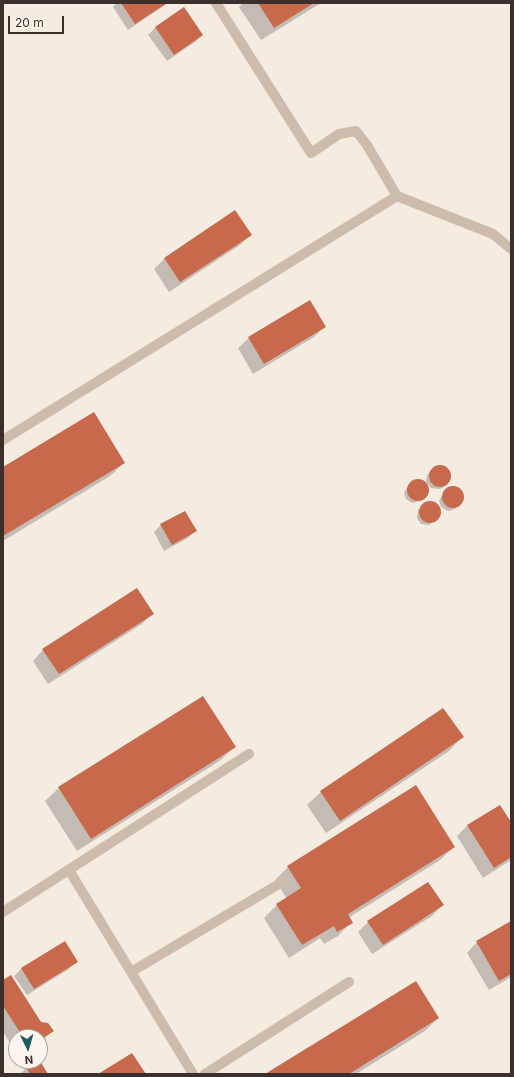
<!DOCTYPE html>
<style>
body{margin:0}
#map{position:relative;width:514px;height:1077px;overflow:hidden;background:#f4ebe1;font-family:Inter,sans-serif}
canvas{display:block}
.frame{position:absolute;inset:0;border:4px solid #3b302b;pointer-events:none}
.north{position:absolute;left:8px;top:1029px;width:40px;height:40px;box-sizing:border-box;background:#fbf5ee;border:1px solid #aea6a0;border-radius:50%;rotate:175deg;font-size:11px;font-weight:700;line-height:16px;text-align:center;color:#3b302b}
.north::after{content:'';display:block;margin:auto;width:14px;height:18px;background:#1f5a5e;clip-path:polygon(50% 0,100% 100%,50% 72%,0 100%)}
.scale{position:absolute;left:8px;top:16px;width:56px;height:18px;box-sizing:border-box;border:2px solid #3b302b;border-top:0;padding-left:5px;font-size:12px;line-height:14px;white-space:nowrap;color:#3b302b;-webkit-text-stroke:3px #fbf5ee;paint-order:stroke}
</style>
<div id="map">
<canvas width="514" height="1077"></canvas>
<div class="frame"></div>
<div class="north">N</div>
<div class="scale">20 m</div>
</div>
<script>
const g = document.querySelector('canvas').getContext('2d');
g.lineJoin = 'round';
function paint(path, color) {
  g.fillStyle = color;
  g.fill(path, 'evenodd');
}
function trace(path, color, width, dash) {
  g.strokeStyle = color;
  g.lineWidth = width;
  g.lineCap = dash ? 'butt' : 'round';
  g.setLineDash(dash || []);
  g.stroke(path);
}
const shadow = new Path2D(`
 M117 3H168L128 30 113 7Z
 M243 3H321L261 40 239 7Z
 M184 8 202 35 195 42 167 61 148 35 155 28Z
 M250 235 240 245 169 292 154 269 164 259Z
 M309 302 324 327 314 337 253 374 238 348 249 338Z
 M124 463 110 476 3 541V468Z
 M437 466 445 467 449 473 448 481 442 488 439 489 431 488 426 482 427 475Z
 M419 480 426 484 428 491 420 501 412 503 406 499 404 492 412 482Z
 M454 487 461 491 462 498 455 509 448 511 441 507 439 500 447 489Z
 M428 502 435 503 440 509 439 517 429 525 421 524 417 518 418 510Z
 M185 512 195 531 188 538 164 551 154 532 161 525Z
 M152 613 142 624 48 684 33 661 43 650Z
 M203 697 234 746 221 760 77 851 45 801 59 788Z
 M443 709 462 737 449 751 326 833 307 805 321 792Z
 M500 806 511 824V860L483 878 457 836 467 826Z
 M454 847 440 860 348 918 351 922 338 936 324 944 320 938 289 958 264 918 277 905 287 899 275 880 288 867Z
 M442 905 432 916 372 954 358 932 368 922Z
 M511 922V977L489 990 467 953 477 942Z
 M65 942 76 961 69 969 27 995 14 976 21 969Z
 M3 981 41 1023 52 1031 40 1043V1037H16V1052L3 1032Z
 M438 1018 425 1031 356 1074H267Z
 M37 1061H39L47 1074H20L26 1068Z`);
const building = new Path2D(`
 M121 3H167L135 24Z
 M258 3H314L274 28Z
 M184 7 203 35 174 55 155 27Z
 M235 210 252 235 180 282 164 258Z
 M310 300 326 327 264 364 248 337Z
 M94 412 125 463 3 536V467Z
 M429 476a11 11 0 1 1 22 0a11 11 0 1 1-22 0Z
 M407 490a11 11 0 1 1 22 0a11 11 0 1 1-22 0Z
 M442 497a11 11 0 1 1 22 0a11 11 0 1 1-22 0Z
 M419 512a11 11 0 1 1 22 0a11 11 0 1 1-22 0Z
 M185 511 197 531 172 545 160 524Z
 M137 588 154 614 59 674 42 649Z
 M203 696 236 747 91 839 58 787Z
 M443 708 464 737 340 821 320 791Z
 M416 785 455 847 348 914 353 923 337 932 334 926 302 945 276 904 301 888 287 866Z
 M500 805 511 822V857L494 868 467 825Z
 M428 882 444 905 383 945 367 921Z
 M511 921V974L499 981 476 941Z
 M65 941 78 962 34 989 21 968Z
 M11 975 41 1022 48 1023 54 1031 40 1040V1037H23L3 1006V980Z
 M416 981 439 1018 349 1074H265Z
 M132 1053 146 1074H98Z
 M35 1061H40L48 1074H30L26 1067Z`);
const service = new Path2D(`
 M3 440 397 196
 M69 870 193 1074
 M3 912 249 754
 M131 972 284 881
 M205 1074 349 982`);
const minor = new Path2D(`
 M216 3 311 153 339 134 356 131 367 145 397 196 493 234 511 249`);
paint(shadow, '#0003');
paint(building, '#c8694b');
trace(service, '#cdbbac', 10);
trace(minor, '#cdbbac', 10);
</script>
